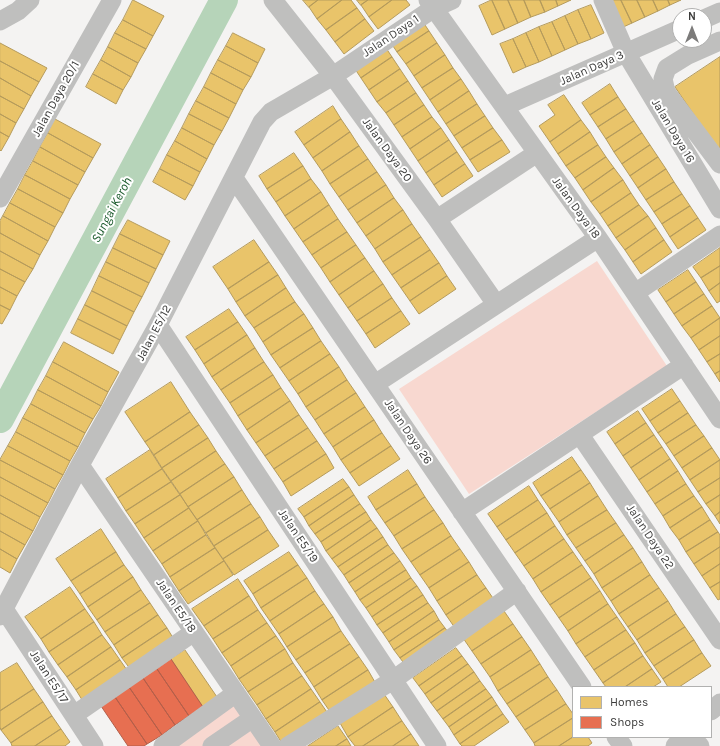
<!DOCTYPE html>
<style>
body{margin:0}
#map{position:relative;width:720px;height:746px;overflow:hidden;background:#f4f3f2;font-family:Karla,sans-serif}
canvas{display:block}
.legend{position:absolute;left:572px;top:686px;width:140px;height:52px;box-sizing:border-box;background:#fff;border:1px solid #b1b1b0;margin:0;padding:5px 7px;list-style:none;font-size:12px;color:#3b3b3a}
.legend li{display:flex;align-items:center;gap:8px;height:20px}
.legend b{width:20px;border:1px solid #b1b1b0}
.north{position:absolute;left:672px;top:8px;width:40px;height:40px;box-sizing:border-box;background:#fff;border:1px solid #b1b1b0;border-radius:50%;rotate:0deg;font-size:11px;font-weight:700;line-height:16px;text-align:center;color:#3b3b3a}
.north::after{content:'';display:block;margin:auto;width:14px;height:18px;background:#7c7b7a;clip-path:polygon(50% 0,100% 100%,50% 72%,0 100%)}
</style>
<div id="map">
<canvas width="720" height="746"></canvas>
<ul class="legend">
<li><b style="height:11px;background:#e9c46a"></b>Homes</li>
<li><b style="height:11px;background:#e76f51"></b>Shops</li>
</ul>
<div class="north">N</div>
</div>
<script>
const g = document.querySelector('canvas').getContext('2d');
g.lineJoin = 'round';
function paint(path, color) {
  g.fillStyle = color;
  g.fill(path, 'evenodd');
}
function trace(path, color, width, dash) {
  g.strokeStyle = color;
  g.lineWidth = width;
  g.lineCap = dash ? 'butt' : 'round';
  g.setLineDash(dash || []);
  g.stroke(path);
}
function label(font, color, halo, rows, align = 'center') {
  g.font = font + ' Karla,sans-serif';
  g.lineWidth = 4;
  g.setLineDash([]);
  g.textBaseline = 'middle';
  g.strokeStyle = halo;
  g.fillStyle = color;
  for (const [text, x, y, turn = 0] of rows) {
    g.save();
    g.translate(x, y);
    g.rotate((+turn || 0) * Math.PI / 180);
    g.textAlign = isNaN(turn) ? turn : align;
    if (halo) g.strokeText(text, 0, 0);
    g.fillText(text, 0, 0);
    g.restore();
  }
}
const green = new Path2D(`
 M597 261 667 366 469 494 399 389Z
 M241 701 272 746H169Z`);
const homes = new Path2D(`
 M133 0 164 16 153 36 123 20Z
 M303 0H318L309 7Z
 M318 0H342L317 19 309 7Z
 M342 0H351L357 8 326 30 317 19Z
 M357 0H368L361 5Z
 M368 0H392L369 17 361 5Z
 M392 0H406L410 5 378 29 369 17Z
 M492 0 505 29 492 35 479 6Z
 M492 0H508L518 23 505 29Z
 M508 0H524L531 17 518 23Z
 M524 0H540L545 12 531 17Z
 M540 0H556L558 6 545 12Z
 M556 0H571L558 6Z
 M605 0H621L632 23 619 29Z
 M621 0H637L645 17 632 23Z
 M637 0H653L658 11 645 17Z
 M653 0H668L670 5 658 11Z
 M668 0H681L670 5Z
 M591 5 604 33 591 39 578 10Z
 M357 8 365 19 335 42 326 30Z
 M578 10 591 39 578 44 565 16Z
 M565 16 578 44 565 50 552 22Z
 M365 19 374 31 344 54 335 42Z
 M421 19 429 31 397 52 389 40Z
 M123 20 153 36 146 49 115 33Z
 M552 22 565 50 552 56 539 27Z
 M539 27 552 56 539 62 526 33Z
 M429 31 437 43 406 64 397 52Z
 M115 33 146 49 138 63 108 47Z
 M233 33 265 49 258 63 226 46Z
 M526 33 539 62 526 67 513 39Z
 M513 39 526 67 513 73 500 44Z
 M0 43 47 68 39 82 0 61Z
 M437 43 445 55 414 76 406 64Z
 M384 45 392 57 361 78 353 66Z
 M226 46 258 63 251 77 218 60Z
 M108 47 138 63 131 77 101 60Z
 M445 55 453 68 422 88 414 76Z
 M392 57 400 69 369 90 361 78Z
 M720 57V153L675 87Z
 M101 60 131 77 123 90 93 74Z
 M218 60 251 77 243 90 211 73Z
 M0 61 39 82 31 96 0 78Z
 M453 68 461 79 430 100 422 88Z
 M400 69 408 81 377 102 369 90Z
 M211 73 243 90 236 104 204 87Z
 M93 74 123 90 116 104 86 87Z
 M0 78 31 96 24 109 0 96Z
 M461 79 469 91 438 112 430 100Z
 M408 81 416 93 386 113 377 102Z
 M610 84 618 97 590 115 582 103Z
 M204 87 236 104 229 118 196 101Z
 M469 91 477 104 446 124 438 112Z
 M416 93 424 105 394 125 386 113Z
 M564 95 581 120 550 142 539 126 555 115 548 105Z
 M0 96 24 109 16 123 0 114Z
 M618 97 626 109 598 127 590 115Z
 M196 101 229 118 222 131 189 114Z
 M477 104 485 116 454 136 446 124Z
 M424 105 432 117 402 137 394 125Z
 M333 106 341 119 304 145 295 132Z
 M626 109 634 121 606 139 598 127Z
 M0 114 16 123 9 137 0 132Z
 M189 114 222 131 214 145 182 128Z
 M485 116 493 128 462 148 454 136Z
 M432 117 441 128 410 149 402 137Z
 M55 119 101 144 93 158 48 133Z
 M341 119 350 132 313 158 304 145Z
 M581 120 590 132 558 154 550 142Z
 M634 121 642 133 614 152 606 139Z
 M182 128 214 145 207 159 175 141Z
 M441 128 449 140 418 161 410 149Z
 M493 128 502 140 470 160 462 148Z
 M0 132 9 137 1 151 0 150Z
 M350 132 359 146 322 171 313 158Z
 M590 132 598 145 566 166 558 154Z
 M48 133 93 158 85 172 40 147Z
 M642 133 650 145 622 164 614 152Z
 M449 140 457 152 426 173 418 161Z
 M502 140 510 152 478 172 470 160Z
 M175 141 207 159 200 172 167 155Z
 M598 145 606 157 575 178 566 166Z
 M650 145 658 157 630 176 622 164Z
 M359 146 368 159 330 184 322 171Z
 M40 147 85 172 78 185 33 161Z
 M457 152 465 164 434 185 426 173Z
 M294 153 303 166 267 189 259 176Z
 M167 155 200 172 193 186 160 169Z
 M606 157 614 168 583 190 575 178Z
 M658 157 666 169 638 188 630 176Z
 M368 159 377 172 339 197 330 184Z
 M33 161 78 185 70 199 25 175Z
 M465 164 473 176 442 197 434 185Z
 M303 166 311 179 276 202 267 189Z
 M614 168 623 180 591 202 583 190Z
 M160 169 193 186 185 200 153 182Z
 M666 169 674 182 646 200 638 188Z
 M377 172 386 185 348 210 339 197Z
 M25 175 70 199 63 213 18 189Z
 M311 179 321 192 285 216 276 202Z
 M623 180 631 193 600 214 591 202Z
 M674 182 682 194 654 212 646 200Z
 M386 185 394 198 357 223 348 210Z
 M18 189 63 213 55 227 10 203Z
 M321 192 329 205 294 229 285 216Z
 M631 193 639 205 608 226 600 214Z
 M682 194 690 206 662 224 654 212Z
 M394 198 403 210 366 236 357 223Z
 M10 203 55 227 48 241 3 216Z
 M329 205 338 219 303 242 294 229Z
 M639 205 648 216 616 238 608 226Z
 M690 206 698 218 670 237 662 224Z
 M403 210 412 224 375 249 366 236Z
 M3 216 48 241 40 255 0 233V221Z
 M648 216 656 228 625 250 616 238Z
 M698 218 706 230 678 249 670 237Z
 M338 219 347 232 312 255 303 242Z
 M128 220 170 241 163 255 120 234Z
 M412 224 421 237 383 262 375 249Z
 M656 228 664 240 633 262 625 250Z
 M347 232 356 245 321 268 312 255Z
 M0 233 40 255 33 269 0 251Z
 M120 234 163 255 156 269 113 248Z
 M421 237 430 250 392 275 383 262Z
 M254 240 269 262 228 289 213 267Z
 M664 240 672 252 641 274 633 262Z
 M356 245 365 258 330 282 321 268Z
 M113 248 156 269 149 283 106 262Z
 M720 248V266L701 278 693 267Z
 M430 250 439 263 401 288 392 275Z
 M0 251 33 269 25 282 0 269Z
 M365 258 374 271 339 295 330 282Z
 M106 262 149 283 142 297 99 276Z
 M269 262 278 275 236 302 228 289Z
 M439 263 447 276 410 301 401 288Z
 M720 266V283L709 291 701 278Z
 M0 269 25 282 17 296 0 287Z
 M688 270 696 282 666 302 658 290Z
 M374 271 383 284 348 308 339 295Z
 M278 275 286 288 245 316 236 302Z
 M99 276 142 297 134 312 92 291Z
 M447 276 456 289 419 314 410 301Z
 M696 282 704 294 674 314 666 302Z
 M720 283V301L717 303 709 291Z
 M383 284 392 298 357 321 348 308Z
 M0 287 17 296 10 310 0 305Z
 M286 288 295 302 254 328 245 316Z
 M92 291 134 312 127 326 85 305Z
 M704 294 712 306 682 326 674 314Z
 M392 298 401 311 366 334 357 321Z
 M295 302 304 314 263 342 254 328Z
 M0 305 10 310 2 324 0 323Z
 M85 305 127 326 120 340 78 319Z
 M712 306 720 318 691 338 682 326Z
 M229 309 238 322 195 350 186 337Z
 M401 311 410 324 375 348 366 334Z
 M304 314 313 328 271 355 263 342Z
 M720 318V336L699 350 691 338Z
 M78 319 120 340 113 354 71 333Z
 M238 322 247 335 204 364 195 350Z
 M313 328 321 341 280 368 271 355Z
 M247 335 255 348 212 377 204 364Z
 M720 336V354L707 362 699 350Z
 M321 341 330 354 289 381 280 368Z
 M64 342 119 372 108 392 53 362Z
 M255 348 264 362 221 390 212 377Z
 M330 354 339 367 298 394 289 381Z
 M720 354V371L715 374 707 362Z
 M53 362 108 392 101 406 46 376Z
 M264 362 273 375 230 403 221 390Z
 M339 367 347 380 306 407 298 394Z
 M720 371V382L715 374Z
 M273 375 281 388 238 416 230 403Z
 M46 376 101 406 93 419 38 390Z
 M347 380 356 393 315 420 306 407Z
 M171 382 190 412 145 442 125 412Z
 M281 388 290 401 247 430 238 416Z
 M672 389 680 401 650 421 642 409Z
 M38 390 93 419 85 433 31 404Z
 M356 393 365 407 324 434 315 420Z
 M290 401 299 415 256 443 247 430Z
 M680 401 688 413 658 433 650 421Z
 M31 404 85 433 78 447 23 418Z
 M365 407 374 420 333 447 324 434Z
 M638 411 646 423 615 444 607 432Z
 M190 412 199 425 154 455 145 442Z
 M688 413 696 425 666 444 658 433Z
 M299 415 308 428 265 456 256 443Z
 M23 418 78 447 70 461 16 432Z
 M374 420 382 433 341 460 333 447Z
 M646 423 654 435 623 456 615 444Z
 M199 425 208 438 162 468 154 455Z
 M696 425 704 436 674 456 666 444Z
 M308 428 317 441 274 469 265 456Z
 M16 432 70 461 63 475 8 446Z
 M382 433 391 446 350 473 341 460Z
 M654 435 662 447 631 468 623 456Z
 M704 436 712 448 682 468 674 456Z
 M208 438 216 451 171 481 162 468Z
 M317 441 326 454 283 482 274 469Z
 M8 446 63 475 55 489 0 460Z
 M391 446 400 459 359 486 350 473Z
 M662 447 670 459 639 480 631 468Z
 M712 448 720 460 690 480 682 468Z
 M150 450 162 469 118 498 106 479Z
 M216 451 225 464 180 494 171 481Z
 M326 454 334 468 291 496 283 482Z
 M572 457 581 470 541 496 533 483Z
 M670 459 678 471 647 492 639 480Z
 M0 460 55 489 48 503 0 477Z
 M720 460V478L698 492 690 480Z
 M225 464 234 477 188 507 180 494Z
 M162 469 171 482 126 511 118 498Z
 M408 470 417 484 376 510 368 497Z
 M581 470 590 483 550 509 541 496Z
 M678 471 686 484 655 504 647 492Z
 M0 477 48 503 40 517 0 495Z
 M234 477 242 490 197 520 188 507Z
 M720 478V495L706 504 698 492Z
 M343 479 349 487 304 517 298 509Z
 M171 482 180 495 135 524 126 511Z
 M590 483 598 496 559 522 550 509Z
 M417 484 425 497 385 523 376 510Z
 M686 484 694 496 663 516 655 504Z
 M529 486 538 500 497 527 488 514Z
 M349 487 354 495 309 526 304 517Z
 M242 490 251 504 206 533 197 520Z
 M0 495 40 517 33 531 0 513Z
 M180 495 189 508 144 538 135 524Z
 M354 495 360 504 315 534 309 526Z
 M720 495V512L715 516 706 504Z
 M598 496 607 510 567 535 559 522Z
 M694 496 702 507 670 528 663 516Z
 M425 497 434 510 394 536 385 523Z
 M538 500 547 513 506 540 497 527Z
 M251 504 260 517 214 546 206 533Z
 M360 504 366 512 321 542 315 534Z
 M702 507 710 520 679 540 670 528Z
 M189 508 198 521 153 551 144 538Z
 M434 510 443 523 402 549 394 536Z
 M607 510 616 523 576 548 567 535Z
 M366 512 371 520 326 551 321 542Z
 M720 512V524L715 516Z
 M0 513 33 531 25 545 0 531Z
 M547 513 555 526 515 553 506 540Z
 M260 517 268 530 223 559 214 546Z
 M371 520 377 528 332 559 326 551Z
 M710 520 718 532 686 552 679 540Z
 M198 521 206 535 162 564 153 551Z
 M443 523 451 536 411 562 402 549Z
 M616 523 624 535 585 561 576 548Z
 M555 526 564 539 524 566 515 553Z
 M377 528 383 537 338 567 332 559Z
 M101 529 116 552 71 581 56 559Z
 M268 530 279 546 234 575 223 559Z
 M0 531 25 545 17 559 0 549Z
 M718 532 720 535V547L694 564 686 552Z
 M206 535 215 548 170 577 162 564Z
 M624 535 633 548 594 574 585 561Z
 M451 536 460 549 420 575 411 562Z
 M383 537 388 545 344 575 338 567Z
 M564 539 573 552 533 579 524 566Z
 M388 545 394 553 349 583 344 575Z
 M720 547V564L702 576 694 564Z
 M215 548 224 561 179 591 170 577Z
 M633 548 642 562 602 588 594 574Z
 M0 549 17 559 10 573 0 567Z
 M460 549 469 562 429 588 420 575Z
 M116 552 124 565 80 594 71 581Z
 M289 552 298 565 253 594 244 581Z
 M573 552 582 565 541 592 533 579Z
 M394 553 400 561 355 592 349 583Z
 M224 561 233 575 188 604 179 591Z
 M400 561 406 570 360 600 355 592Z
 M469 562 477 575 437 601 429 588Z
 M642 562 650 575 611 601 602 588Z
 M720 564V582L710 588 702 576Z
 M124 565 133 577 88 607 80 594Z
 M298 565 307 578 261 608 253 594Z
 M582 565 591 578 550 605 541 592Z
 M406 570 411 578 366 608 360 600Z
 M477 575 486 588 446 615 437 601Z
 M650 575 659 588 619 614 611 601Z
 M133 577 141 590 97 620 88 607Z
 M307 578 315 591 270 621 261 608Z
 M411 578 417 586 372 617 366 608Z
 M591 578 600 591 559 618 550 605Z
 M238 579 249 596 204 626 192 609Z
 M720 582V599L718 600 710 588Z
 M417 586 423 595 377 625 372 617Z
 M70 587 85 609 41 639 25 617Z
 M486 588 495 601 455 628 446 615Z
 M659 588 668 601 628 627 619 614Z
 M141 590 150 603 105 632 97 620Z
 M315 591 324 604 279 634 270 621Z
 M600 591 608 604 568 631 559 618Z
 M423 595 428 603 383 633 377 625Z
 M249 596 258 610 213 639 204 626Z
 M668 601 676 614 637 640 628 627Z
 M150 603 158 615 114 645 105 632Z
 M428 603 434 611 389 642 383 633Z
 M324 604 333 617 287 647 279 634Z
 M608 604 617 617 576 644 568 631Z
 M85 609 94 622 49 652 41 639Z
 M258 610 267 623 222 653 213 639Z
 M434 611 439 620 394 650 389 642Z
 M504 611 513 624 472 651 463 638Z
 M676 614 685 627 645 653 637 640Z
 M158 615 167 628 122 658 114 645Z
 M333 617 341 631 296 660 287 647Z
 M617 617 626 630 585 657 576 644Z
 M439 620 445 628 400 658 394 650Z
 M94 622 102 635 58 665 49 652Z
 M267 623 276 636 231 666 222 653Z
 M513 624 522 637 481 664 472 651Z
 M685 627 694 640 654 666 645 653Z
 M167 628 175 641 131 670 122 658Z
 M445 628 451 636 406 666 400 658Z
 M626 630 635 643 594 670 585 657Z
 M341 631 350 644 305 673 296 660Z
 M102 635 111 647 67 677 58 665Z
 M276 636 285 649 239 679 231 666Z
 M522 637 531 650 490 677 481 664Z
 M694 640 702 653 663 679 654 666Z
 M635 643 643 656 603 683 594 670Z
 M350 644 359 657 314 687 305 673Z
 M111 647 120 660 76 690 67 677Z
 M456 648 462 656 419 686 413 678Z
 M285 649 293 663 248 692 239 679Z
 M185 650 217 697 203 707 171 659Z
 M531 650 540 664 498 691 490 677Z
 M702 653 711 666 679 687H668L663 679Z
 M462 656 468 664 425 694 419 686Z
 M643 656 652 669 625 687H606L603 683Z
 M359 657 368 670 322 700 314 687Z
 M120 660 129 673 84 703 76 690Z
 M17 663 34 689 0 711V673Z
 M293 663 302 676 257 705 248 692Z
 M468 664 474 672 431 703 425 694Z
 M540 664 548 677 507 704 498 691Z
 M652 669 661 682 653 687H625Z
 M368 670 376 684 331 713 322 700Z
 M474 672 480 681 437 711 431 703Z
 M302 676 311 689 266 719 257 705Z
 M548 677 557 690 516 717 507 704Z
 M480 681 486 689 443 719 437 711Z
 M34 689 43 702 1 730 0 727V711Z
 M311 689 320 702 275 732 266 719Z
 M486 689 492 697 449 727 443 719Z
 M557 690 566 704 525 730 516 717Z
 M384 694 393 707 348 737 340 723Z
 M492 697 497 705 454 735 449 727Z
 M43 702 52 716 11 743 1 730Z
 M320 702 329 715 283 745 275 732Z
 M566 704 573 714V718L534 743 525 730Z
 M497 705 503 714 460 744 454 735Z
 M393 707 402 721 363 746H355L348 737Z
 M503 714 509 722 474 746H462L460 744Z
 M52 716 61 729 35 746H12L11 743Z
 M573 718V737L559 746H535L534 743Z
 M402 721 411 734 393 746H363Z
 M338 726 347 739 336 746H308Z
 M61 729 70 742 65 746H35Z
 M411 734 419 746H393Z
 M573 737H588L592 743 588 746H559Z
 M347 739 351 746H336Z`);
const shops = new Path2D(`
 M171 659 203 707 189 716 157 669Z
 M157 669 189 716 175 725 143 678Z
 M143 678 175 725 162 735 129 687Z
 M129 687 162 735 147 744 115 697Z
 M115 697 147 744 144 746H128L101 706Z`);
const river = new Path2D(`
 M0 419 224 0`);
const minor = new Path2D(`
 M273 0 333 76 437 219 496 304
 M428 0 598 238 720 419
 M603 0 626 53 720 209
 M704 19 720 12
 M0 21 18 11 30 0
 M720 41 688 55 667 68 663 79 666 92 720 164
 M505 106 680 29
 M234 178 582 687
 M0 198 112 0
 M437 219 537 153
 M635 293 720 235
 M158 325 437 746
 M375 384 598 238
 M580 435 720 640
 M80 465 272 746
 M462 512 684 365
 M4 609 94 746
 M0 616 80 465 158 325 262 122 271 112 333 76 434 8 452 0
 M711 711 720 703
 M74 715 194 632
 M616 737 623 746
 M691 737 700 746
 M163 746 236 693
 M212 746 253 718
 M288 746 393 680 517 591
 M675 746 684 737`);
const streetNames = [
 ["Jalan Daya 1",391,36,-34],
 ["Jalan Daya 3",592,68,-24],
 ["Jalan Daya 20/1",56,99,-61],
 ["Jalan Daya 16",673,131,59],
 ["Jalan Daya 20",387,150,54],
 ["Jalan Daya 18",576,208,54],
 ["Jalan E5/12",154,333,-62],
 ["Jalan Daya 26",408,432,56],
 ["Jalan E5/19",298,536,56],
 ["Jalan Daya 22",650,537,56],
 ["Jalan E5/18",176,606,56],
 ["Jalan E5/17",49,677,57]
];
const waterNames = [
 ["Sungai Keroh",112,210,-62]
];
paint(green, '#f8d8d0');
paint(homes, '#e9c46a');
trace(homes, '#b59b5c', 1);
paint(shops, '#e76f51');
trace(shops, '#b35f4a', 1);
trace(river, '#b6d4b9', 28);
trace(minor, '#bfbfbe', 19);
label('12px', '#3b3b3a', '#fff', streetNames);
label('italic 13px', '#1a5a2b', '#fff', waterNames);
</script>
